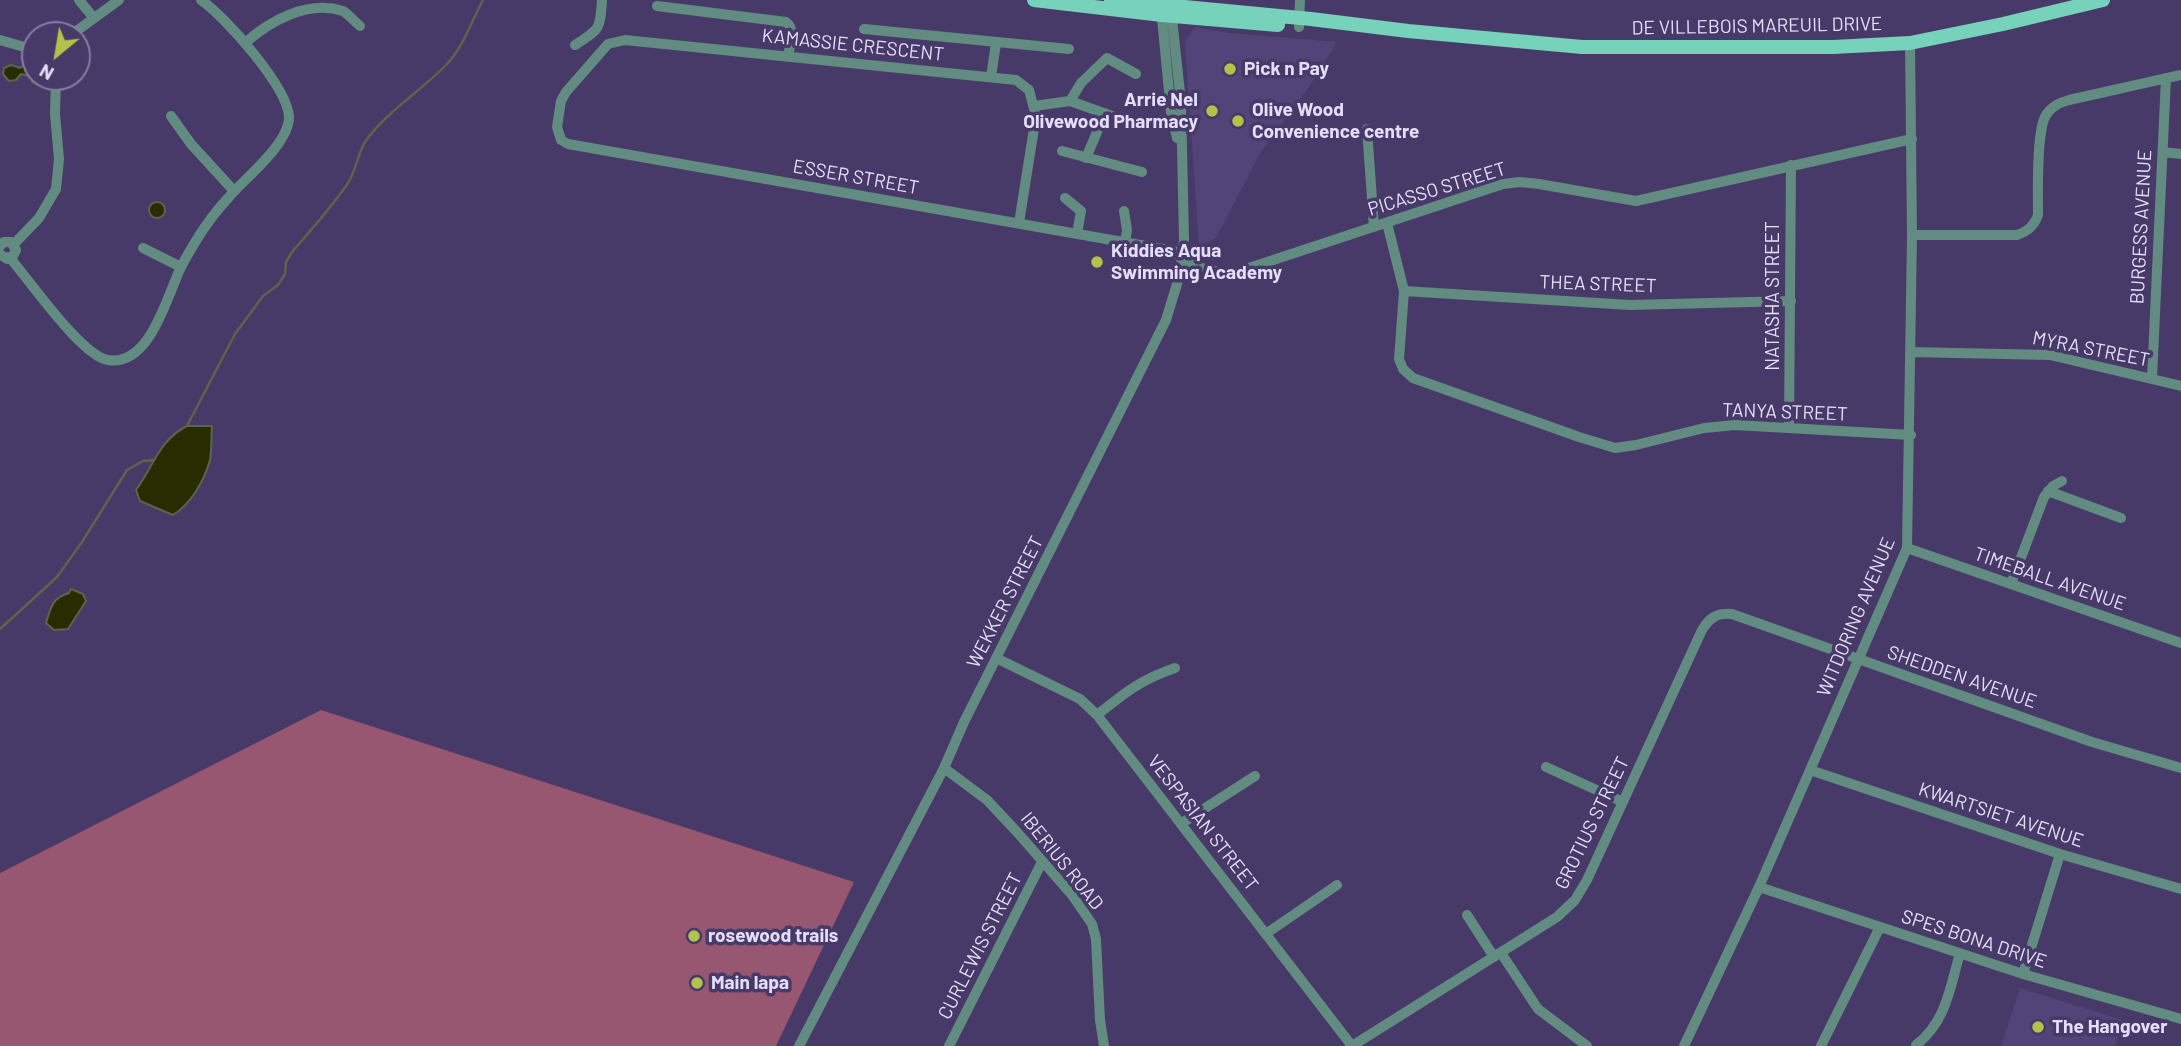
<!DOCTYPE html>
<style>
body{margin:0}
#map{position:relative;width:2181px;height:1046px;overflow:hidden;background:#483a68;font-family:Barlow,sans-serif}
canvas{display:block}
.north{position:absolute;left:21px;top:21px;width:70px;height:70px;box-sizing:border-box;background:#483a68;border:2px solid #867ca2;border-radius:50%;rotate:210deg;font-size:19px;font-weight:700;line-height:28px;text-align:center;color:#e4defa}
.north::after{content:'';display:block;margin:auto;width:24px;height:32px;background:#b3c24b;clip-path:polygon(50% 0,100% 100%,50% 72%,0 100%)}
</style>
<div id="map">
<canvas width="2181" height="1046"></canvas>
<div class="north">N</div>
</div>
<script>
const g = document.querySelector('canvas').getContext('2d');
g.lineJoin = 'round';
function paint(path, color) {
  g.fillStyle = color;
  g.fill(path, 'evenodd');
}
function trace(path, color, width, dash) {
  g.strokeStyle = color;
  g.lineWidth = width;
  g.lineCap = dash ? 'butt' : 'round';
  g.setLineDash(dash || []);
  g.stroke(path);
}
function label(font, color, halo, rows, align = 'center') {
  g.font = font + ' Barlow,sans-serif';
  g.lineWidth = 7;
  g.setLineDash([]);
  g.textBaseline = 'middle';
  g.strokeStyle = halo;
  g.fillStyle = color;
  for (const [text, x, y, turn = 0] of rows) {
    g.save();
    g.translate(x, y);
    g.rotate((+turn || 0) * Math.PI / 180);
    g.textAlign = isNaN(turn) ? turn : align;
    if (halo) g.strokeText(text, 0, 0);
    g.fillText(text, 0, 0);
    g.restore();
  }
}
const built = new Path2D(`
 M1195 27 1229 33 1337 42 1309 87 1259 155 1216 238 1199 246 1185 42Z
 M2020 988 2122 1020 2115 1046H2001Z`);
const green = new Path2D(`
 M321 710 854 882 776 1046H0V873Z`);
const water = new Path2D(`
 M32 62 35 65V77H43V84L39 85 32 82 33 77 21 74 16 80 9 81 3 74 4 68 11 65 20 68 26 63Z
 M149 210a8 8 0 1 1 16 0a8 8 0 1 1-16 0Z
 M187 426H212C211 436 212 449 210 460 204 481 191 504 173 515L140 501 136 490C153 467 160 439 187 426Z
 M71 589 83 594 86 601 68 629 54 630 46 623C51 607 52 598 69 593Z`);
const stream = new Path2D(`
 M187 426 235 334 263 296 278 285 285 274 286 262 292 252C310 231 330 209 346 186 356 173 357 155 365 142 386 112 421 91 446 65 464 46 471 22 483 0
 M0 629 57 577 82 542 127 470 143 461 154 460`);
const minor = new Path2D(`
 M79 0 93 17
 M657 6 786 22C796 29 790 45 788 56
 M1161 8 1171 112 1177 138
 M1299 27 1300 0
 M864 29 1069 49
 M71 35 119 0
 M0 40 35 50
 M245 43C271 20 308 0 343 11 349 15 354 21 360 26
 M575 45C600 29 600 30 602 0
 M991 77 996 43
 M1070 101 1081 83 1107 58 1136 74
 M1034 106 1070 101 1126 121H1142
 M171 116 191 144 234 191
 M1367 129 1374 227
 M1062 151 1142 172
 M2163 152 2181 154
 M1086 158 1105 113
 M1065 198 1081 211 1077 234
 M1124 211 1127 230 1125 242
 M1019 223 1036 116 1029 90 1016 80 625 40 608 44 566 92 561 101 557 127 561 140 568 144 1174 251C1189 268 1215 273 1237 272L1503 184 1520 182 1539 184 1636 201 1912 139
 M1387 223 1404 291 1399 359 1403 369 1413 378 1579 437 1615 448 1636 445 1704 428 1735 425 1911 435
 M1912 235H2017C2028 231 2034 226 2038 215 2038 194 2036 131 2046 115 2052 106 2059 103 2069 100L2181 75
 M14 244 39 218 56 189 59 159 55 114 56 77
 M0 246 4 242H11L16 250 13 256 7 259 0 254
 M143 248 181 267
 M9 257C29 279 81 356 108 360 150 367 167 296 181 267 185 259 190 251 194 244 204 227 216 211 229 197 246 177 289 144 289 117 288 88 226 17 201 0
 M1404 291 1630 305 1791 301
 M1910 352 2050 355 2181 386
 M2152 378 2166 78
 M1789 428 1791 165
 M2048 491 2121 518
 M1907 548 2181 643
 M2011 584 2044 497 2053 486 2062 481
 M996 658 1080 699 1097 715 1352 1046
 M1097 715C1126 692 1140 680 1175 668
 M1546 767 1623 802
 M944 768 987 800 1017 832 1072 895 1092 924 1096 939 1100 1020 1104 1046
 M1810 770 2060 854 2181 889
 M1182 823 1255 776
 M1759 887 2023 974 2181 1019
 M1467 915 1494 957
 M1267 933 1337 885
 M1501 953 1538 1009 1587 1046
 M2023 974 2060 854
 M1916 1045C1946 1022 1950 988 1960 953
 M799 1046 944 768 964 722 1166 320 1180 274 1184 240 1181 102 1171 9
 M949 1046 1042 862
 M1352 1046 1557 917 1575 900 1587 880 1702 630C1710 617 1717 613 1732 614L2092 742 2181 768
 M1684 1046 1759 887 1907 548 1912 235 1910 43
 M1821 1046 1880 927`);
const major = new Path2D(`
 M1034 0 1162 15 1278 25
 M1111 0 1311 19 1408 31 1582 47H1833L1910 43 2003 24 2103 0`);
const markers = [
 [1230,69,7,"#b3c24b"],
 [1212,111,7,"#b3c24b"],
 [1238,121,7,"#b3c24b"],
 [1097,262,7,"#b3c24b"],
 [694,936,7,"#b3c24b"],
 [697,983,7,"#b3c24b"],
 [2038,1027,7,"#b3c24b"]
];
const streetNames = [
 ["DE VILLEBOIS MAREUIL DRIVE",1757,26,-1],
 ["KAMASSIE CRESCENT",853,45,6],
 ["ESSER STREET",856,177,10],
 ["PICASSO STREET",1437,189,-17],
 ["BURGESS AVENUE",2141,227,-87],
 ["THEA STREET",1598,284,2],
 ["NATASHA STREET",1773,296,-90],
 ["MYRA STREET",2091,349,11],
 ["TANYA STREET",1785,412,2],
 ["TIMEBALL AVENUE",2050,579,19],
 ["WEKKER STREET",1005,602,-63],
 ["WITDORING AVENUE",1856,617,-67],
 ["SHEDDEN AVENUE",1962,677,19],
 ["KWARTSIET AVENUE",2001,815,18],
 ["VESPASIAN STREET",1203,823,52],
 ["GROTIUS STREET",1592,823,-64],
 ["IBERIUS ROAD",1062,861,51],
 ["SPES BONA DRIVE",1974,939,18],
 ["CURLEWIS STREET",980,946,-63]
];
const poiNames = [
 ["Pick n Pay",1244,69],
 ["Arrie Nel",1198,100,"right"],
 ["Olivewood Pharmacy",1198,122,"right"],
 ["Olive Wood",1252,110],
 ["Convenience centre",1252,132],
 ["Kiddies Aqua",1111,251],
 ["Swimming Academy",1111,273],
 ["rosewood trails",708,936],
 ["Main lapa",711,983],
 ["The Hangover",2052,1027]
];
paint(built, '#524378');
paint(green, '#985770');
paint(water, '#282d00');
trace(water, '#60624b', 2);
trace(stream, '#60624b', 2.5);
trace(minor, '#628c81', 10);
trace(major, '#77d2bc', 14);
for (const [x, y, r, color] of markers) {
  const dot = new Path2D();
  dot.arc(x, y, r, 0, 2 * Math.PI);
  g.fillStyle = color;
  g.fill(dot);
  trace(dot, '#483a68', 2.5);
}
label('19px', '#e4defa', '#483a68', streetNames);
label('bold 19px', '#e4defa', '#483a68', poiNames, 'left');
</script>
